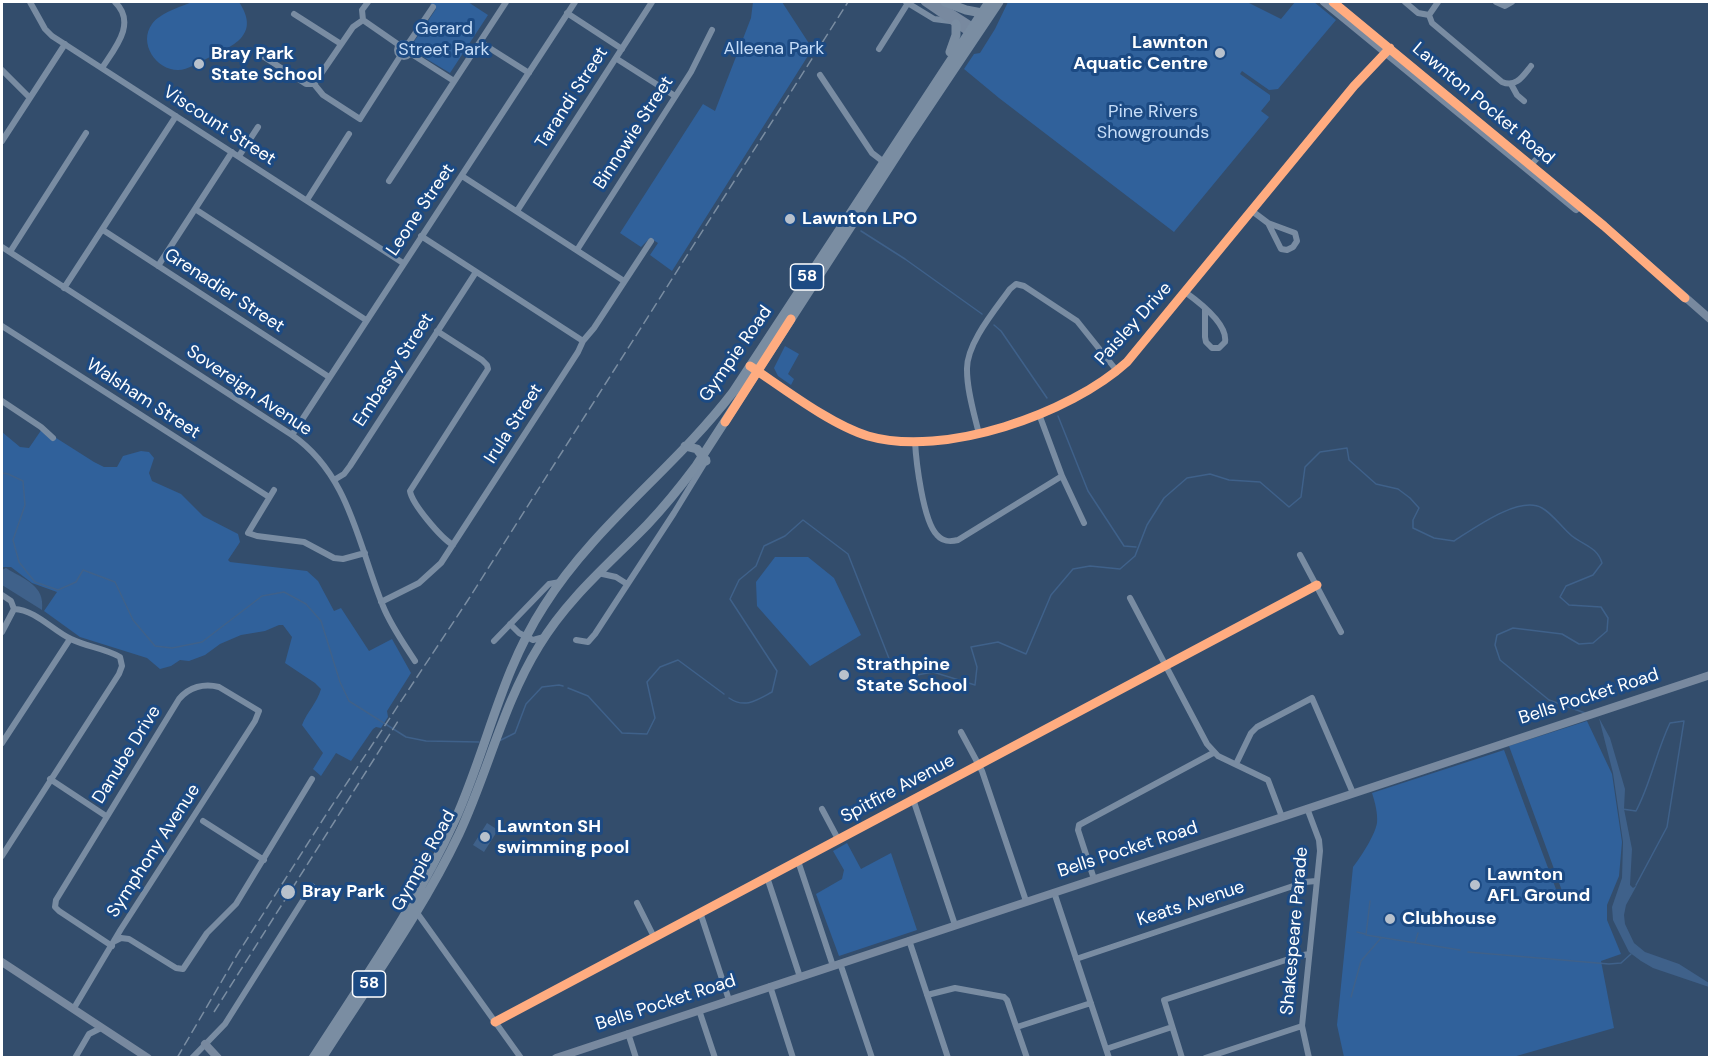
<!DOCTYPE html>
<style>
body{margin:0}
#map{position:relative;width:1711px;height:1059px;overflow:hidden;background:#334d6c;font-family:"DM Sans",sans-serif}
canvas{display:block}
.frame{position:absolute;inset:0;border:3px solid #fff;pointer-events:none}
</style>
<div id="map">
<canvas width="1711" height="1059"></canvas>
<div class="frame"></div>
</div>
<script>
const g = document.querySelector('canvas').getContext('2d');
g.lineJoin = 'round';
function paint(path, color) {
  g.fillStyle = color;
  g.fill(path, 'evenodd');
}
function trace(path, color, width, dash) {
  g.strokeStyle = color;
  g.lineWidth = width;
  g.lineCap = dash ? 'butt' : 'round';
  g.setLineDash(dash || []);
  g.stroke(path);
}
function label(font, color, halo, rows, align = 'center') {
  g.font = font + ' "DM Sans",sans-serif';
  g.lineWidth = 6;
  g.setLineDash([]);
  g.textBaseline = 'middle';
  g.strokeStyle = halo;
  g.fillStyle = color;
  for (const [text, x, y, turn = 0] of rows) {
    g.save();
    g.translate(x, y);
    g.rotate((+turn || 0) * Math.PI / 180);
    g.textAlign = isNaN(turn) ? turn : align;
    if (halo) g.strokeText(text, 0, 0);
    g.fillText(text, 0, 0);
    g.restore();
  }
}
const green = new Path2D(`
 M192 2H239C261 35 233 46 208 58 199 62 188 70 178 70 156 70 138 43 152 24 160 13 180 7 192 2Z
 M432 2H468L488 15 450 73 415 52 413 43 436 9 430 5Z
 M753 2H782L810 45 811 51 672 271 650 255 658 243 650 238 641 247 620 233 703 104 715 111 751 18Z
 M1008 2H1247L1281 19 1295 2H1314L1336 20 1278 89 1269 90 1242 71 1240 74 1270 95V100L1261 111 1269 117 1174 232 999 98 964 69 974 54 980 53 995 29Z
 M785 346 799 354 788 374 794 379 791 385 778 376 774 368Z
 M42 429 94 462 104 467H117L123 456 141 451 149 452 154 458 149 473 152 481 181 494 203 516 238 534 240 542 228 560 230 562 307 571 318 581 334 611 341 608 369 651 392 639 411 673 387 711 388 717 381 728 376 727 373 729 351 761 336 753 321 776 313 769 323 753 302 725C307 712 317 703 321 689L315 683 285 663 292 637 283 625H279L265 631 241 635 220 644 205 655 189 661 180 660 171 666 160 669 147 658 80 637 44 611 57 592 32 583 11 567H2V432L20 447 29 448Z
 M775 557H808L834 578 861 635 810 666 757 606 756 582Z
 M1587 721 1612 774 1622 842 1619 876 1607 905V920L1621 954 1601 961 1614 1028 1513 1057H1344L1337 1025 1353 867C1361 857 1375 835 1377 823 1378 814 1375 802 1372 793L1504 750 1560 900 1565 899 1509 746Z
 M847 843 861 869 891 853 917 930 839 956 816 894 842 879 844 870 833 851Z`);
const water = new Path2D(`
 M6 568C25 580 45 585 42 610L2 585V570Z
 M1599 718 1610 738 1625 789 1624 809 1632 849 1630 885 1633 888 1637 885 1626 905 1624 915 1625 924 1634 943 1645 952 1679 964 1709 983V987L1653 968 1641 961 1629 952 1613 920 1612 907 1622 878 1623 842 1613 773Z
 M487 823 498 830 484 852 473 845Z`);
const stream = new Path2D(`
 M861 231 905 259 982 314
 M994 325 1001 331 1047 398
 M1058 416 1088 491 1124 546 1136 547
 M2 473 8 474 23 481 25 505 13 540 19 562 35 582 58 590 76 582 83 570 115 582 133 620 155 646 172 648 202 642 262 596 284 592 306 604 321 621 340 682 349 701 406 737 426 741 479 742
 M568 688 588 696 622 733 647 734 655 718 647 682 660 667 678 660 724 694
 M729 698C745 709 757 700 772 692L777 671 730 599 739 580 756 566 764 546 785 536 803 520 848 554 890 661 917 675 933 672 975 685 977 667 971 647 998 642 1026 654 1051 595 1073 569 1090 566 1120 569 1135 556 1147 525 1164 498 1187 478 1210 474 1229 480 1260 482 1289 507 1301 497 1305 467 1320 452 1347 448 1349 460 1376 484 1398 489 1410 498 1419 508 1413 520V528L1434 538 1454 541C1473 529 1519 495 1542 508 1553 514 1562 528 1572 536 1585 546 1597 547 1602 563L1593 575 1566 586 1560 597 1569 605 1601 607 1608 618 1607 631 1593 643 1579 644 1562 634 1513 628 1497 635 1495 645 1500 660 1549 700 1585 713
 M499 741 515 733 526 704 542 687 559 685 563 686
 M1622 809 1636 811C1651 783 1656 752 1670 723L1684 721 1667 827 1636 885
 M1370 901 1366 935 1460 950
 M1415 909 1420 926
 M1357 932 1365 934
 M1415 943 1418 933
 M1468 952 1609 964 1621 963 1631 954
 M1351 997 1361 961 1381 938`);
const minor = new Path2D(`
 M30 2 45 29 52 36 403 263
 M906 2 934 19 950 21
 M1405 2 1418 13 1429 15
 M1438 2 1429 15 1432 23 1502 82C1516 88 1523 76 1531 66
 M1496 2 1505 6 1512 2
 M567 13 622 49
 M294 14 341 44
 M363 20 399 45
 M480 42 529 73
 M397 50a7 7 0 1 1 14 0a7 7 0 1 1-14 0Z
 M408 44 433 7
 M879 49 908 3
 M410 53 454 81
 M261 55 306 84H314
 M617 59 675 96
 M102 68C115 48 137 23 115 2
 M2 70 30 98
 M820 75 872 153 885 163
 M314 84 323 95 360 119 401 55
 M314 84 353 27 363 20 362 10 368 2
 M1511 84 1517 95 1524 101
 M2 141 65 44
 M239 156 258 127
 M1529 167 1541 154
 M462 176 624 281
 M389 181 506 2
 M307 200 349 134
 M195 209 366 320
 M517 211 652 2
 M1252 211 1268 223 1295 233 1297 241 1293 247 1287 250 1281 249 1268 223
 M103 230 329 377
 M421 236 583 341
 M2 247 292 435C350 475 358 545 383 606 391 626 404 644 415 661
 M577 250 691 72 712 30
 M10 252 86 133
 M158 266 232 152
 M64 288 176 116
 M1185 292C1199 302 1228 324 1225 342L1219 348H1212L1206 342 1205 337V308
 M2 326 269 497
 M437 331 482 360 487 365 488 369 410 491C412 504 441 538 453 545
 M756 370C789 391 830 424 866 435 943 459 1070 414 1127 362L1354 86 1388 50
 M2 401 41 427 53 438
 M1039 414 1062 476 1084 523
 M979 434C974 413 967 391 967 370 966 344 995 310 1010 289L1016 284 1024 286 1077 321 1117 371
 M292 435 575 2
 M915 441C916 461 923 521 937 535 943 542 950 542 958 540L1062 476
 M334 480 344 474 350 466 476 272
 M274 490 248 533 257 536 304 542 334 558 343 559 365 553
 M1300 555 1341 632
 M598 573 616 577 627 584
 M2 595 11 601 14 609
 M1130 598 1207 744 1218 756 1268 780 1282 817
 M381 602 419 583 441 563 578 352 583 341 594 328 651 241
 M510 624 519 633 533 640 544 637
 M2 632 14 609
 M576 640 588 642 595 634 674 513 707 459
 M494 641 549 584 560 582
 M961 732 982 771 1026 901
 M2 743 70 639
 M1236 764 1251 733 1257 727 1312 698 1353 793
 M50 779 106 816
 M913 799 955 925
 M1307 808 1319 840 1320 851 1302 1026 1309 1058
 M822 809 838 839
 M203 821 264 860
 M2 856 119 674 122 666 120 657C104 648 87 647 71 639 52 630 36 610 14 609
 M798 861 833 966
 M767 877 800 977
 M1094 879 1078 830 1079 825 1213 753
 M1054 892 1109 1058
 M637 903 654 937
 M415 910 521 1058
 M700 912 729 1000
 M909 940 948 1058
 M115 941 121 938 129 939 176 968 183 969 207 933 236 904 312 779
 M1076 959 1305 882 1316 881
 M840 963 872 1058
 M770 986 793 1058
 M927 995 955 988 1004 997 1007 1000 1027 1058
 M74 1008 121 929 255 721 259 711 219 687C204 683 189 687 179 699L56 900 55 907 59 911 112 946
 M699 1010 715 1058
 M495 1022 1317 585
 M1017 1027 1091 1003
 M628 1033 636 1058
 M1106 1049 1172 1027
 M75 1058 89 1034 101 1028
 M192 1058 225 1024 312 886
 M1182 1058 1164 1000 1298 956 1309 954
 M1205 1058 1302 1026`);
const major = new Path2D(`
 M925 2 973 35
 M934 2 976 29
 M1324 2 1576 209
 M1333 2 1604 226 1710 319
 M2 962 148 1058
 M205 1044 218 1058
 M556 1058 1710 675`);
const highway = new Path2D(`
 M945 2 966 10 982 13
 M950 52 956 35V24
 M685 446 697 449 706 461
 M313 1058C363 980 417 904 455 820 487 749 501 672 544 606 595 525 675 468 733 392L989 2
 M322 1058C369 984 422 912 459 834 488 772 503 704 539 646 567 599 609 564 647 525 665 506 681 486 696 466L908 138 999 2`);
const rail = new Path2D(`
 M214 1012 400 718
 M177 1058 237 955 329 810 468 600 848 2`);
const cycleway = new Path2D(`
 M1333 2 1604 226 1685 298
 M750 366C783 388 831 425 868 436 944 458 1070 414 1127 362L1354 86 1390 48
 M725 422 791 319
 M495 1022 1317 585`);
const markers = [
 [1220,53,6,"#b8c1cc"],
 [199,64,6,"#b8c1cc"],
 [790,219,6,"#b8c1cc"],
 [844,675,6,"#b8c1cc"],
 [485,837,6,"#b8c1cc"],
 [1475,885,6,"#b8c1cc"],
 [288,892,8,"#b8c1cc"],
 [1390,919,6,"#b8c1cc"]
];
const shields = [
 [807,277,33],
 [369,984,33]
];
const shieldNames = [
 ["58",807,277],
 ["58",369,984]
];
const parkNames = [
 ["Gerard",444,29],
 ["Street Park",444,50],
 ["Alleena Park",774,49],
 ["Pine Rivers",1153,112],
 ["Showgrounds",1153,133]
];
const poiNames = [
 ["Lawnton",1208,43,"right"],
 ["Aquatic Centre",1208,64,"right"],
 ["Bray Park",211,54],
 ["State School",211,75],
 ["Lawnton LPO",802,219],
 ["Strathpine",856,665],
 ["State School",856,686],
 ["Lawnton SH",497,827],
 ["swimming pool",497,848],
 ["Lawnton",1487,875],
 ["AFL Ground",1487,896],
 ["Bray Park",302,892],
 ["Clubhouse",1402,919]
];
const streetNames = [
 ["Tarandi Street",572,98,-57],
 ["Lawnton Pocket Road",1483,104,40],
 ["Viscount Street",219,126,33],
 ["Binnowie Street",634,133,-57],
 ["Leone Street",421,210,-56],
 ["Grenadier Street",224,291,33],
 ["Paisley Drive",1134,324,-48],
 ["Gympie Road",736,354,-55],
 ["Embassy Street",394,370,-57],
 ["Sovereign Avenue",249,391,34],
 ["Walsham Street",143,399,33],
 ["Irula Street",514,424,-57],
 ["Bells Pocket Road",1589,697,-18],
 ["Danube Drive",127,755,-58],
 ["Spitfire Avenue",898,789,-28],
 ["Bells Pocket Road",1128,850,-18],
 ["Symphony Avenue",154,851,-57],
 ["Gympie Road",424,861,-61],
 ["Keats Avenue",1191,904,-18],
 ["Shakespeare Parade",1295,931,-85],
 ["Bells Pocket Road",666,1003,-18]
];
paint(green, '#30619b');
paint(water, '#3f618a');
trace(stream, '#3f618a', 1.5);
trace(minor, '#798ca2', 6);
trace(major, '#78899f', 8);
trace(highway, '#7a8da2', 9);
trace(rail, '#7a8da2', 1.5, [10, 4.5]);
trace(cycleway, '#ffac80', 9);
for (const [x, y, r, color] of markers) {
  const dot = new Path2D();
  dot.arc(x, y, r, 0, 2 * Math.PI);
  g.fillStyle = color;
  g.fill(dot);
  trace(dot, '#1c4a83', 2);
}
for (const [x, y, w] of shields) {
  const box = new Path2D();
  box.roundRect(x - w / 2, y - 13, w, 26, 4.5);
  g.fillStyle = '#1c4a83';
  g.fill(box);
  trace(box, '#fff', 1.5);
}
label('bold 16px', '#fff', null, shieldNames);
label('18px', '#c6ddf8', '#1c4a83', parkNames);
label('bold 18px', '#fff', '#1c4a83', poiNames, 'left');
label('18px', '#fff', '#1c4a83', streetNames);
</script>
